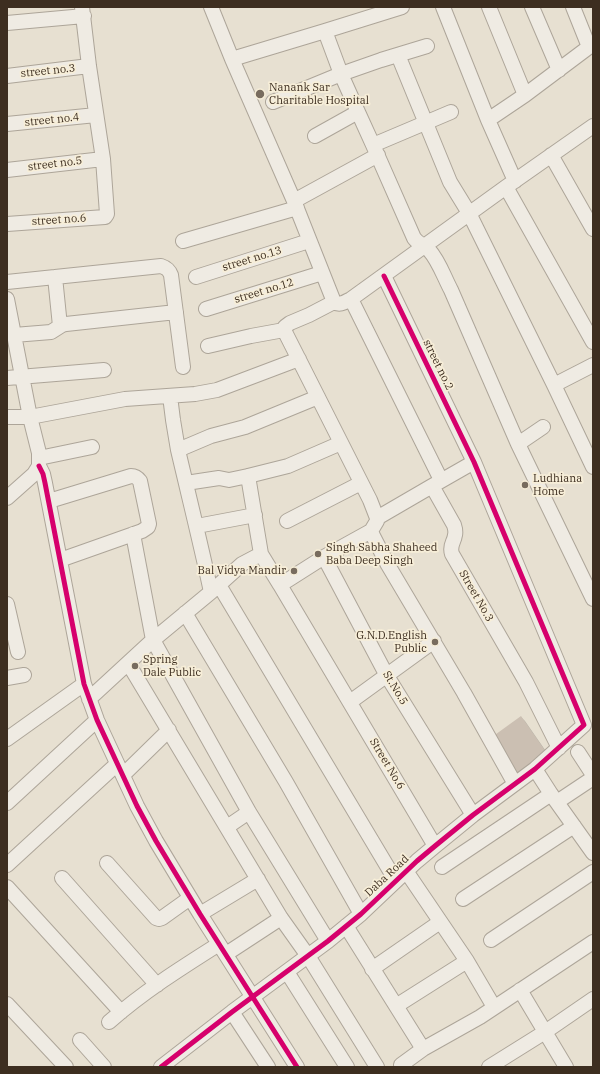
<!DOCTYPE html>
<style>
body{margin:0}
#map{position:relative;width:600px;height:1074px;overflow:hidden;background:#e7e0d1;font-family:"IBM Plex Serif",serif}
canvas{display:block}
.frame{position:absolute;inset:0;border:8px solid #3d2e20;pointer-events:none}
</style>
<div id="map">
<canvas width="600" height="1074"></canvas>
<div class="frame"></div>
</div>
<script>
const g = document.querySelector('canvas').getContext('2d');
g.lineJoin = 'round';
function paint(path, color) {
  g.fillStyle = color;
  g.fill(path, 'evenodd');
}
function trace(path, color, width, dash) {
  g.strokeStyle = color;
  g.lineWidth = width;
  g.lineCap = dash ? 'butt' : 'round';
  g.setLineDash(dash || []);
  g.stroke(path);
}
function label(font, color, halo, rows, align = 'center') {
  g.font = font + ' "IBM Plex Serif",serif';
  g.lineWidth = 3.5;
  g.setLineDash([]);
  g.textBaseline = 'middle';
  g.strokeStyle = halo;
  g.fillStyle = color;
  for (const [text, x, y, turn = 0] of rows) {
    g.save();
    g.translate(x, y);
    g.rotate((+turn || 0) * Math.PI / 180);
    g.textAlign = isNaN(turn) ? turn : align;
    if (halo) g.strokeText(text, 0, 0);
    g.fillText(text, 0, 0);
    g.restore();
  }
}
const shadow = new Path2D(`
 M521 717 525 721 552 760 522 783Z`);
const building = new Path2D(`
 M521 716 548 755 517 779 492 737Z`);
const minor = new Path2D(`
 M211 7 232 59 294 201 334 302C340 306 345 302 351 299L506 187 593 126
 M443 7 488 120 525 95 593 44
 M489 7 525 95
 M532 7 559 70
 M573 7 589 47
 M7 23 84 16
 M325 31 341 74 358 112 373 145 414 238C418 244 424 245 429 250 439 261 444 277 451 290L518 444 593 599
 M398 55 450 182 469 213 554 385 593 467
 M232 59 325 31 402 7
 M7 76 89 66
 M273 102 341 74 381 60 427 46
 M488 120 515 181
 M7 124 96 115
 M315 136 358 112
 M373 145 451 112
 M551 155 593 229
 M7 170 103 159
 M506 187 593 342
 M294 201 378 155
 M7 224 105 217 107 214 103 159 89 66 82 7
 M183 241 297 208
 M55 277 60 326
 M196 277 309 241
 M7 282 161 266C167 268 169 270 171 275L183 367
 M7 299 30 417 39 453V466L34 474 7 498
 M351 299 441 480
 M334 302 309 315 290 323 286 326 284 328V330L370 500 377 518V521L371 531 373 536 388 565 464 693 515 784
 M206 309 322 273
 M14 335 51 332 62 325 66 324 176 312
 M208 346 251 336 284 330
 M7 378 104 370
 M554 385 593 365
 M170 396 173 420 178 450
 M7 417H30L125 399 195 394 217 390 299 359
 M518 444 543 427
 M39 458 92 447
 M474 462 432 486 454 525C455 528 456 531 455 535 454 543 449 545 452 554L526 682 559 748
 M39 466 43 474 45 483 84 684 97 720 137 806 156 841 200 914 297 1067
 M248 476 261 554
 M186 483 219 478 229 480 248 476 288 466 341 443
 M49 501 131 476C135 476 137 477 140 481L149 524 148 527 142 531 60 560
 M377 518 432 486
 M287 521 361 483
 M197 526 255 515
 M371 531 324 557 280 585 435 846
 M133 534 153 640 249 812 328 941
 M324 557 387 676 473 815
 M219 585 396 881
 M211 592C201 545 189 497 178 450L211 436 245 427 318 397
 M7 604 18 652
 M185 613 286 782 361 914
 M128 663 281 918 308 956 377 1067
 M7 678 24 675
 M89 699 153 640 211 592 242 564 261 554 280 585
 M350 702 434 641
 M7 739 84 684
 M578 752 593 775
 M535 769 551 794 593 853
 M123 775 169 730
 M557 802 593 778
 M7 803 97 720
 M227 827 249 812
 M107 863 156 918 159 919 162 918 190 898
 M7 865 117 764
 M442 867 551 794
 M406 871 467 961 494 1007
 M62 878 157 985
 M7 887 121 1012
 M463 899 574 826
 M200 914 258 879
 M346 926 423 1049
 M491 940 593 872
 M226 954 281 918
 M372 969 440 922
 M287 972 347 1067
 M520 990 566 1067
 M7 1004 66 1067
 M396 1006 467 961
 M232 1012 268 1067
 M109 1022C143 992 181 968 219 944
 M80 1040 104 1067
 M401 1065 423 1049 480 1017 593 942
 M161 1067 232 1012 328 941 361 914 417 861 435 846 473 815 535 769 584 725 474 462 384 276
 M489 1067 545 1032 593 999`);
const cycleway = new Path2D(`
 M39 466 43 474 45 483 84 684 97 720 137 806 156 841 200 914 297 1067
 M161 1067 232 1012 328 941 361 914 417 861 435 846 473 815 535 769 584 725 474 462 384 276`);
const markers = [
 [260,94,5,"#786c5e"],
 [525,485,4,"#786c5e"],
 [318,554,4,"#786c5e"],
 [294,571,4,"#786c5e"],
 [435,642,4,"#786c5e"],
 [135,666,4,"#786c5e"]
];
const streetNames = [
 ["street no.3",48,71,-6],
 ["street no.4",52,120,-6],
 ["street no.5",55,164,-7],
 ["street no.6",59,220,-4],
 ["street no.13",252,259,-17],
 ["street no.12",264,291,-17],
 ["street no.2",438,365,64],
 ["Street No.3",476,596,60],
 ["St.No.5",395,688,59],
 ["Street No.6",387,764,59],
 ["Daba Road",387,876,-43]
];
const poiNames = [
 ["Nanank Sar",269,88],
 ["Charitable Hospital",269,101],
 ["Ludhiana",533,479],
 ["Home",533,492],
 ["Singh Sabha Shaheed",326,548],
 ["Baba Deep Singh",326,561],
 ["Bal Vidya Mandir",286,571,"right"],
 ["G.N.D.English",427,636,"right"],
 ["Public",427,649,"right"],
 ["Spring",143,660],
 ["Dale Public",143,673]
];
paint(shadow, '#0003');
paint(building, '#cbbfb2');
trace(minor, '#ada599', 16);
trace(minor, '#efebe3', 14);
trace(cycleway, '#d6006c', 5);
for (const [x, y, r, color] of markers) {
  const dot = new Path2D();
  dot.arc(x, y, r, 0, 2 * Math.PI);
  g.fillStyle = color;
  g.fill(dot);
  trace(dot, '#f7eed8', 1.5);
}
label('11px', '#3d2e20', '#f7eed8', streetNames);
label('11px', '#3d2e20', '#f7eed8', poiNames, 'left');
</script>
